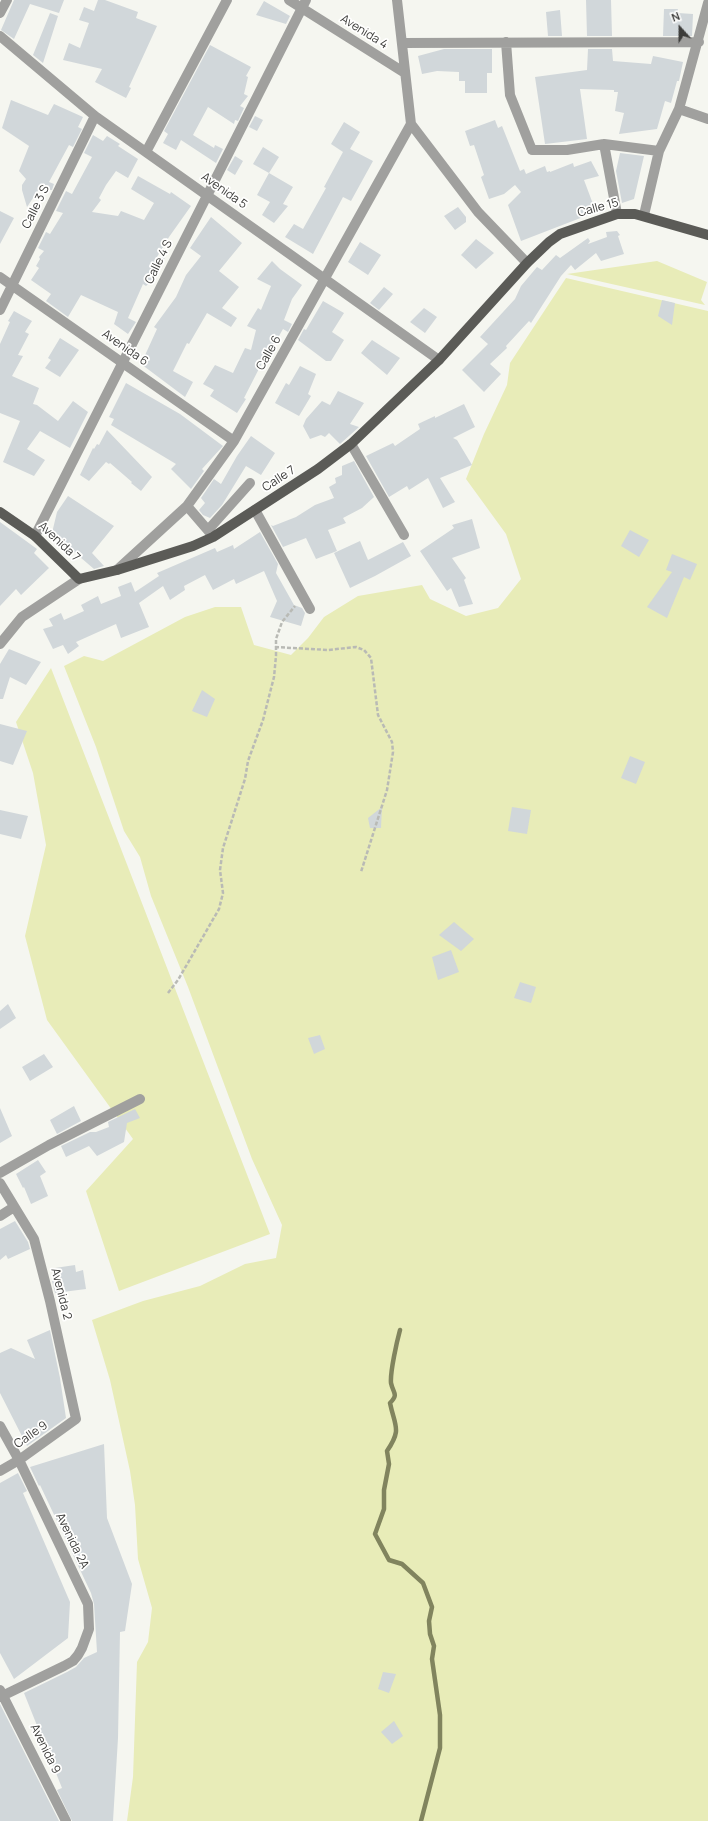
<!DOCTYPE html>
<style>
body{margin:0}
#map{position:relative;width:708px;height:1821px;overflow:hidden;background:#f5f6f0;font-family:Manrope,sans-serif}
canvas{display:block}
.north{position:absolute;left:660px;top:8px;width:40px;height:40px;-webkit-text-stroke:3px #fffffe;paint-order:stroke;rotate:339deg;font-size:11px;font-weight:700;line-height:16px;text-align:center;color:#3c3c3a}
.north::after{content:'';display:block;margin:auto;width:14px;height:18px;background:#3c3c3a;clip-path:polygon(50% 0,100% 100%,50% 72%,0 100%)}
</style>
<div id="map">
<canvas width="708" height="1821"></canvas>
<div class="north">N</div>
</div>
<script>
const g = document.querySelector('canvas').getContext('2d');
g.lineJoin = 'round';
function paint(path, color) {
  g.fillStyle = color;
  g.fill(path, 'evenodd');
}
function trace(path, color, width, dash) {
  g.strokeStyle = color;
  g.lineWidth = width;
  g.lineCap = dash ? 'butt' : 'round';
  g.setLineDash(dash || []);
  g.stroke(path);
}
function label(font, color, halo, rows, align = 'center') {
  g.font = font + ' Manrope,sans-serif';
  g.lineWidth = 3.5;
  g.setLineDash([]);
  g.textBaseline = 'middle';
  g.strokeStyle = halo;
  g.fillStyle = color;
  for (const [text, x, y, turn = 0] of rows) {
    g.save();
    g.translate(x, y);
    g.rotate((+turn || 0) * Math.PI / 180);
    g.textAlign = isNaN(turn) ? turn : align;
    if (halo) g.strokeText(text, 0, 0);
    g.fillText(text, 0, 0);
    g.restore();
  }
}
const green = new Path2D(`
 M657 261 707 282 701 300 705 305 567 274Z
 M566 278 708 311V1821H127L133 1777 137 1662 148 1642 152 1608 138 1559 135 1505 130 1471 110 1380 92 1320 143 1301 200 1286 245 1264 276 1258 282 1225 252 1159 188 987 151 896 140 857 124 831 96 747 64 666 84 656 103 661 185 617 215 607H241L254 645 291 655 308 638 324 617 358 596 422 585 430 599 466 616 498 608 521 579 506 534 466 479 484 434 507 385 510 363Z
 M51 668 270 1234 119 1291 86 1191 133 1139 47 1020 25 936 46 845 33 773 16 722Z`);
const stream = new Path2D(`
 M400 1330C397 1341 390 1372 391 1383 393 1393 399 1394 390 1403 395 1427 402 1429 387 1451L389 1464 384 1490V1509L375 1534 389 1560 402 1564 423 1583 432 1607 429 1621 430 1634 434 1646 432 1659 440 1715V1748L421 1821`);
const building = new Path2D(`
 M14 0H64L59 13 30 4 14 39 1 30Z
 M98 0H105L138 12 136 18 157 26 129 87 131 88 126 98 95 82 102 69 63 60 69 43 80 48 89 23 79 20 84 7 94 11Z
 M586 0H611L612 36H587Z
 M264 1 290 16 286 24 256 15Z
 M664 9H678V13L693 14 692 36H663Z
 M560 10 562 36H548L546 12Z
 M50 13 58 16 43 63 33 55Z
 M210 45 251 67 246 76 248 77 244 94 248 96 240 106 244 108 238 121 235 120 234 124 208 107 193 135 214 148 215 145 223 149 216 163 181 140 176 150 163 143 168 134 164 131Z
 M444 49H492V73H487V93H465V81H459V72L437 71 422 74 418 56Z
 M588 49H612L613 61 651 64 653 56 683 62 679 81H677L671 103 665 101 657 129 619 134 624 113 615 111 618 92H614V90L580 89 587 139 545 144 535 77 587 70Z
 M11 100 48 115 54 104 83 117 78 127 82 129 73 147 69 145 49 182 54 184 52 190 39 189 27 207 22 190V185L26 179 19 171 29 146 2 128Z
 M255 116 263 120 257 131 249 127Z
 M495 120 498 128 502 126 520 171 524 169 526 174 545 166 547 172 550 171V172L573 163 574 167 591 161 599 176 584 180 596 212 521 241 508 205 521 192 515 185 504 194 489 199 481 177 484 175 474 145 470 146 465 131Z
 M344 122 360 132 350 149 373 161 351 201 343 197 313 254 285 237 294 224 303 229 326 188 324 187 343 152 331 144Z
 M93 135 103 141 107 136 120 144 118 146 138 159 128 178 116 171 106 185 99 198 101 200 92 212 118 216 121 211 144 220 154 203 131 189 138 176 170 194 171 192 191 206 169 237 157 257H165L158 274 146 286 143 284 128 318 136 322 128 334 114 324 118 312 81 295 68 317 46 301 51 294 31 280 39 268 36 266 40 259 39 257 44 251 38 248 46 232 50 234 63 213 56 211 66 191 72 194 92 157 84 153Z
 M263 147 279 157 269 173 253 164Z
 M620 153 644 156 634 199 622 203 616 171Z
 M235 156 243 161 235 175 227 170Z
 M269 173 293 187 283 204 288 206 274 223 262 215 270 202 257 195Z
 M458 207 466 217V222L455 230 444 216Z
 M0 211 14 218 0 244Z
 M211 217 242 243 219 271 239 287 222 308 237 318 231 327 207 313 189 344 187 343 173 371 193 382 185 397 141 364 157 329 154 327 176 297 186 275 201 256 190 248Z
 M617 231 620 235 618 236 624 254 601 261 596 253 575 270 571 265 561 276 531 323 529 321 506 346 507 348 490 364 501 374 484 392 462 370 488 344 480 337 515 299 521 286 537 267 542 270 556 255 560 258 588 238 590 241 588 244 607 237 606 232Z
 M476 239 494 253 476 269 461 255Z
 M360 242 381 255 368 275 348 262Z
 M272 261 280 269 302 285 292 299 284 320 292 324 288 332 283 329 267 357H265L244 398 246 399 237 413 210 396 214 390 203 384 215 365 233 373 245 348 251 350 256 330 247 326 258 308 261 310 271 286 257 279Z
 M384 287 393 294 379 310 370 303Z
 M662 300 675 303 672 325 658 316Z
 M323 301 344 313 332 332 344 340 331 361H326L298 340 304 329 306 330Z
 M424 308 437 317 425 333 410 322Z
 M14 311 32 321 25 332 29 334 18 355 23 356 12 376 39 388 33 404 37 405 58 421 73 401 88 412 70 448 40 431 27 449 45 460 34 476 3 462 20 421 0 413V344L10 322 8 321Z
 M60 338 79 350 60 377 45 368 51 360 48 358Z
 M372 340 400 358 387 375 361 353Z
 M300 366 316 374 308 394 311 396 299 416 275 403 286 383 289 385Z
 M126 383 180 414 223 446 202 469 204 471 191 489 171 469 176 464 111 425 114 419 109 417Z
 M338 391 364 403 350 424 359 427 340 444 329 433 325 437 321 435 310 439 303 426 306 419 322 401 330 405Z
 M464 404 475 427 453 438 457 440 472 465 440 478 455 502 443 508 428 478 409 490 407 486 389 497 366 456 393 443 395 446 420 429 418 424 435 416V418Z
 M107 430 152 477 141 491 131 483 132 482 110 463 109 464 106 462 89 481 80 475 93 448 94 449 97 444 99 445Z
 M251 436 275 453 261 475 246 466 222 505 210 518 203 515 199 510 205 503 201 498 214 479 221 484 237 456Z
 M354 461 374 497 362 508 343 518 346 523 328 530 337 551 316 559 306 538 283 547 271 525 273 526 296 517 315 505 334 498 329 487 336 483 335 478 342 475V466Z
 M68 496 114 526 92 553 104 566 94 569 52 533 57 512Z
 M472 519 480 548 452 558 466 578 464 580 473 604 459 607 451 588 447 591 420 551 454 528 452 525Z
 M0 522 37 549 34 553 49 568 21 595 16 589 0 606Z
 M630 530 649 540 639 557 621 546Z
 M260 532 278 564 276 573 294 605 302 608 305 613 301 626 270 617 277 601 264 571 236 584 234 579 213 590 205 575 184 586 185 590 170 600 163 586 139 603 149 627 121 638 116 624 76 642 79 646 68 654 63 645 53 649 43 629 53 626 49 619 61 613 64 620 84 611 81 605 98 596 101 604 121 596 118 587 131 582 135 592 159 576 157 573 215 548 217 552 233 545 234 549Z
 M360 541 368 560 403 542 411 556 375 576 350 588 334 553Z
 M672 554 697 564 690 580 684 577 667 618 647 607 672 572 666 570Z
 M9 649 41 662 26 685 10 677 3 699H0V664Z
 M202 690 215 699 207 717 192 711Z
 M0 724 27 731 13 765 0 761Z
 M630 756 645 762 636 784 621 778Z
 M382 807 381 828H370L368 818Z
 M512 807 531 810 527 834 508 831Z
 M0 810 28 816 21 839 0 834Z
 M454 922 474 939 461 951 439 935Z
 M451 950 459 972 438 980 432 957Z
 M520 982 536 987 531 1003 514 998Z
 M8 1004 16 1018 0 1029V1011Z
 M320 1035 325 1049 314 1054 308 1038Z
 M44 1054 53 1067 30 1081 22 1067Z
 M74 1106 81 1121 57 1134 50 1120Z
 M0 1108 12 1136 0 1143Z
 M135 1109 140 1118 127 1123 124 1142 97 1156 89 1146 66 1157 61 1146 90 1132H96L109 1127 108 1122Z
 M38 1160 46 1172 40 1176 48 1196 31 1204 24 1187 23 1188 16 1174Z
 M15 1221 28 1242 30 1249 8 1259 6 1255 0 1260V1229Z
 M75 1265 76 1272 83 1270 86 1289 55 1293 52 1281 59 1277 55 1268Z
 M50 1330 60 1378 66 1418 27 1446 0 1393V1353L11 1348 35 1359 27 1340Z
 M104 1444 107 1518 132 1584 125 1631 120 1632 118 1738 113 1821H72L57 1790 62 1788 24 1693 67 1672 76 1667 84 1658 97 1652 94 1604 91 1593 40 1485 39 1486 30 1467Z
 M18 1473 27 1491 23 1493 70 1602 68 1638 14 1679 0 1653V1483Z
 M383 1672 396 1674 389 1693 378 1689Z
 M0 1704 59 1821H0Z
 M394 1721 403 1736 392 1744 381 1732Z`);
const path = new Path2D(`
 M275 647 328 650 356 647 364 650 371 658 378 715 392 742 393 752 387 790 361 872
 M168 993 178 980 219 909 223 893 220 870 223 848 245 779 248 761 263 720 274 677 276 656V639L282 622 295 606`);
const minor = new Path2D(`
 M289 0 405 73
 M397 0 411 124 478 212 527 263
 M0 13 7 0
 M0 36 95 116 439 360
 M506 42 510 95 532 150H567L604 144 659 151
 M402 43 699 42
 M679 109 708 119
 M604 144 617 214
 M146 152 227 0
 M644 215 659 151 679 109 708 3
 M0 277 234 441
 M0 310 95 116
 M351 444 404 535
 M187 506 212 535
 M255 510 310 609
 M208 530 250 483
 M35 536 306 0
 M117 570 187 506 234 441 411 124
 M0 644 22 617 79 579
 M0 1173 49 1145 140 1099
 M0 1183 34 1239 50 1301 76 1419 19 1460 0 1471
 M0 1216 14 1207
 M0 1426 19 1460 88 1604 89 1629 82 1648 78 1655 73 1661 64 1666 0 1697
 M0 1690 66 1821`);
const major = new Path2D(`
 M0 512 35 536 79 579 117 570 193 546 213 537 318 469 351 444 439 360 527 263 549 242 560 234 617 214H635L708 235`);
const streetNames = [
 ["Avenida 4",364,32,32],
 ["Avenida 5",224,191,35],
 ["Calle 3 S",36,207,-64],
 ["Calle 15",598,208,-15],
 ["Calle 4 S",159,262,-64],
 ["Avenida 6",125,348,35],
 ["Calle 6",269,353,-61],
 ["Calle 7",279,479,-33],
 ["Avenida 7",59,542,43],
 ["Avenida 2",61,1294,76],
 ["Calle 9",31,1435,-35],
 ["Avenida 2A",72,1541,64],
 ["Avenida 9",45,1749,64]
];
paint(green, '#e8ecb8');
trace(stream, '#81845e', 4.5);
paint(building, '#d1d7da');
trace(path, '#b9bab5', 2.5, [4, 2]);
trace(minor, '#a0a09e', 10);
trace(major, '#5b5b57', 10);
label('12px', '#3c3c3a', '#fffffe', streetNames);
</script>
